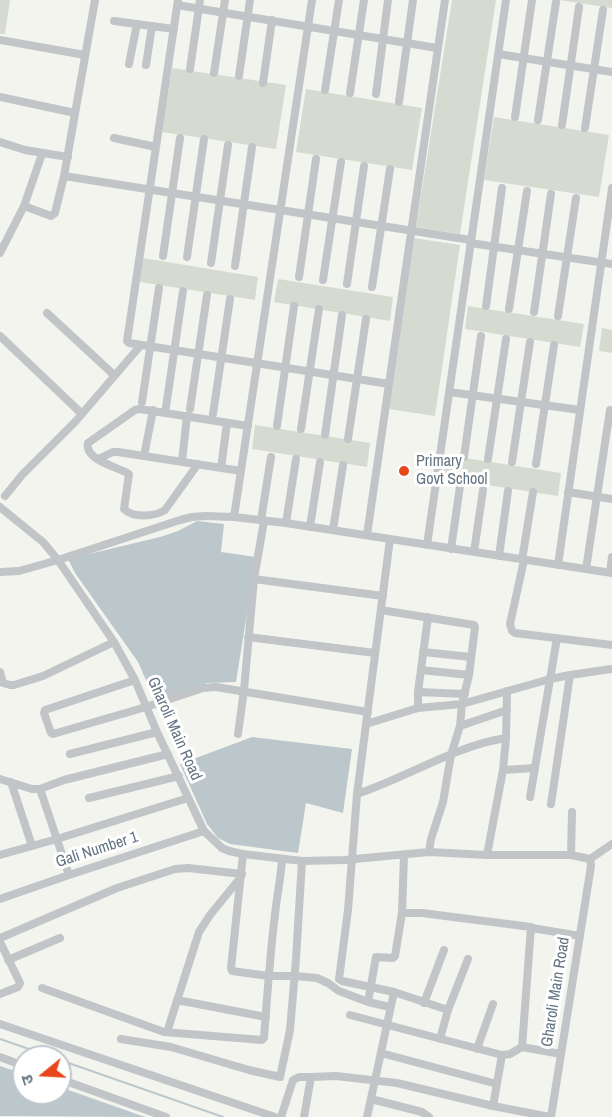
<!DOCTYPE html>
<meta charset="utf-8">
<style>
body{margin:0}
#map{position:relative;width:612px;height:1117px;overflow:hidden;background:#f4f4ef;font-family:"Archivo Narrow","Noto Sans Devanagari",sans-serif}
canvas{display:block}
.north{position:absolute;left:12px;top:1045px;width:60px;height:60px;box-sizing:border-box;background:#fff;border:2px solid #c0c7cd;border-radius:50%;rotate:252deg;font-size:16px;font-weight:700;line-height:24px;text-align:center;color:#627482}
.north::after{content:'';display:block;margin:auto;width:21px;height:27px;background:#e8471b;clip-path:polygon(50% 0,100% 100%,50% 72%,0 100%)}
</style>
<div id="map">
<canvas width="612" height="1117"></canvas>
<div class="north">उ</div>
</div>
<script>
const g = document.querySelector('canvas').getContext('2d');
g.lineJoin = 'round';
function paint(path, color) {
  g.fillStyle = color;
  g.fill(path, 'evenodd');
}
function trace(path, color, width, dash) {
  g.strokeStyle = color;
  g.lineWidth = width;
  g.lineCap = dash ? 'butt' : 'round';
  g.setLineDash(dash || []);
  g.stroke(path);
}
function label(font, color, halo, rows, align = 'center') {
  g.font = font + ' "Archivo Narrow",sans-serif';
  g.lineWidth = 6;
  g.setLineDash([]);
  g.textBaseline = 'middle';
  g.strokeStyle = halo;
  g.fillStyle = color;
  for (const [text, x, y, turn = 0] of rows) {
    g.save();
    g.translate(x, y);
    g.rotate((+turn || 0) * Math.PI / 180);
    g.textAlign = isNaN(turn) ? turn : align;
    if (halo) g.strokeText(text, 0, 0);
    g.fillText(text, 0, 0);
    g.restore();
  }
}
const green = new Path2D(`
 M0 0H10L5 34H0Z
 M452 0H496L460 234 416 227Z
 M559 0H612V8Z
 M172 68 286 85 276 149 162 132Z
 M306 89 422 108 412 170 296 152Z
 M494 117 609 135 599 197 484 180Z
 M414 238 460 245 435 416 389 409Z
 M143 258 258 277 255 300 140 282Z
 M278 279 393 297 390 321 274 302Z
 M468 306 584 324 580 347 465 329Z
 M602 328 612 330V353L599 351Z
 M255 425 370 443 367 467 252 449Z
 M446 455 561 473 558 496 442 478Z`);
const water = new Path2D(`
 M197 521 224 524 221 552 256 557 236 682 207 683 156 703 138 662 75 573 68 559 160 537 178 531Z
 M252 737 352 749 343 813 306 803 298 853 230 844 218 838 207 824 180 764Z
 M0 1066 24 1074V1093H60V1087L145 1117 0 1116Z`);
const stream = new Path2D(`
 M0 1039 52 1057
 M60 1060 223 1117`);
const minor = new Path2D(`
 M178 0 127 341 129 343 389 384
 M177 5 437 48
 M114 21 174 29
 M0 40 85 55
 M498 54 612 72
 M129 64 137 24
 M146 65 152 26
 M190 69 200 0
 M214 73 225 0
 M239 76 250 0
 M263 83 272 20
 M325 90 339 0
 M350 93 364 0
 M376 94 388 0
 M0 97 75 113
 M399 102 413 0
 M515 117 532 0
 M538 120 556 2
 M562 125 579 7
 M585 128 603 10
 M114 138 156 147
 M0 142 25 150 68 157
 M64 176 471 240
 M24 206 51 216 55 213 64 176 95 0
 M470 243 612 264
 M0 253 24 206 42 154
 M163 256 180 138
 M187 257 204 139
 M211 263 228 145
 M235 266 252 147
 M299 277 316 159
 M323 280 341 162
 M347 284 364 166
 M372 287 390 169
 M486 306 502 188
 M509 309 527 191
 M534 312 551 194
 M47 313 114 375
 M558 316 576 198
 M0 336 82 414
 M449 392 580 410
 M142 402 159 288
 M166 407 183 291
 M190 409 207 295
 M213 414 230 299
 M277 426 294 306
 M301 429 319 309
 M325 435 342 315
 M348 439 366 319
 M144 456 153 410
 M464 457 481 336
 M98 459 113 452H118L241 471
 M488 459 506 339
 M182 461 187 416
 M512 462 530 342
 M198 464 165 510C154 517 133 518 124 509L129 474C118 467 84 460 88 443L135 410 140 409 248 426
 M536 464 554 345
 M221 468 227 423
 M568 492 612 499
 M5 496 22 475 75 422 141 345
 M0 507 43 542 58 560 114 642 135 680 157 732 204 831 222 848 229 851 243 854 302 861 344 860 429 852 487 855H571L590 859 591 866 551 1117
 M234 517 312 0
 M261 520 271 457
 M286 523 296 459
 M310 527 320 462
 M333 530 343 465
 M367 535 445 0
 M390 539 357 794 348 910 339 979 342 981 394 992 448 1010
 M427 545 506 0
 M451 549 460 486
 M474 552 483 490
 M499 556 508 491
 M522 560 533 492
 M524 560 510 624 512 631 515 633 612 645
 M558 565 612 188
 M586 569 610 410
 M0 572 19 571 58 560 180 520 192 517 205 516 234 517 286 523 612 573
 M610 572 612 557
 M254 579 383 596
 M381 610 474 625 475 627 469 675 462 704 460 726 451 755 443 802 431 839 429 852
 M248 637 375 653
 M423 652 471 657
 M421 670 469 675
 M0 672 3 683 10 685H14L43 676 114 642
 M135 680 45 710 44 713 51 733 53 734 146 707 203 688 216 687 368 712
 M418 692 465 694
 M418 708V692L428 617
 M366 724 418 708 462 704 550 679 570 675 611 669
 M460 726 507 710
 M238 734 244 690 254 579 264 521
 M70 754 157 732
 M503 770 535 768
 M0 779 32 789H40L64 780 168 754
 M11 782 32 846
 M40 789 69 875
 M357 794C406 778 454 746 506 738
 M530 797 557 638
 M89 798 179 776
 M551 804 570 675
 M243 854 231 968 232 971 269 976H295L317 978 328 983 339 991 368 1002 390 1007
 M0 855 57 839 188 798
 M404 855 402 913H422L531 927 522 1047 561 1054
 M487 855 503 770 506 738 507 691
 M571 855 572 812
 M590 859 612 844
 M0 899 69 875 204 831
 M532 928 580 936
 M0 938 117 888 175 869 188 868 242 874
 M0 942 20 983 18 987 0 994
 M8 960 60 938
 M42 988 164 1032 262 1040 264 1038C267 997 270 955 275 914 277 895 281 878 282 859
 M177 1000 266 1017
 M368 1002 376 957 393 958 395 956 402 913
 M424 1003 444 950
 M350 1015 502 1055 510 1054 522 1047
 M0 1024 275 1117
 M167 1032 199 932 210 915 241 877
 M121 1039 171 1047 249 1070 280 1077 290 1030 296 959 302 861
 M440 1039 448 1010 468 959
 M477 1049 493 1004
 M381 1053 497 1084
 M0 1057 24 1066
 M60 1079 166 1117
 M371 1099 422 1112 429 1117
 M493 1106 502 1055
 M281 1117 293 1080 299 1077H311
 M304 1117 311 1077 336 1076 397 1083 493 1106 550 1117
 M367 1117 394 992`);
const markers = [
 [404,471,6,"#e8471b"]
];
const poiNames = [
 ["Primary",416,462],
 ["Govt School",416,480]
];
const streetNames = [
 ["Gharoli Main Road",174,729,66],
 ["Gali Number 1",97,850,-18],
 ["Gharoli Main Road",556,992,-81]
];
paint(green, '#d5dbd0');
paint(water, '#bcc7cc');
trace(stream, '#bcc7cc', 2);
trace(minor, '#c1c5c8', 8);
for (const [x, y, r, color] of markers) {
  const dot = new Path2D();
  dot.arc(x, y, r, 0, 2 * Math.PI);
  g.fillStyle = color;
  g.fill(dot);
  trace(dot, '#fff', 2);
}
label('16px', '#627482', '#fff', poiNames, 'left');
label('16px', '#627482', '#fff', streetNames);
</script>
